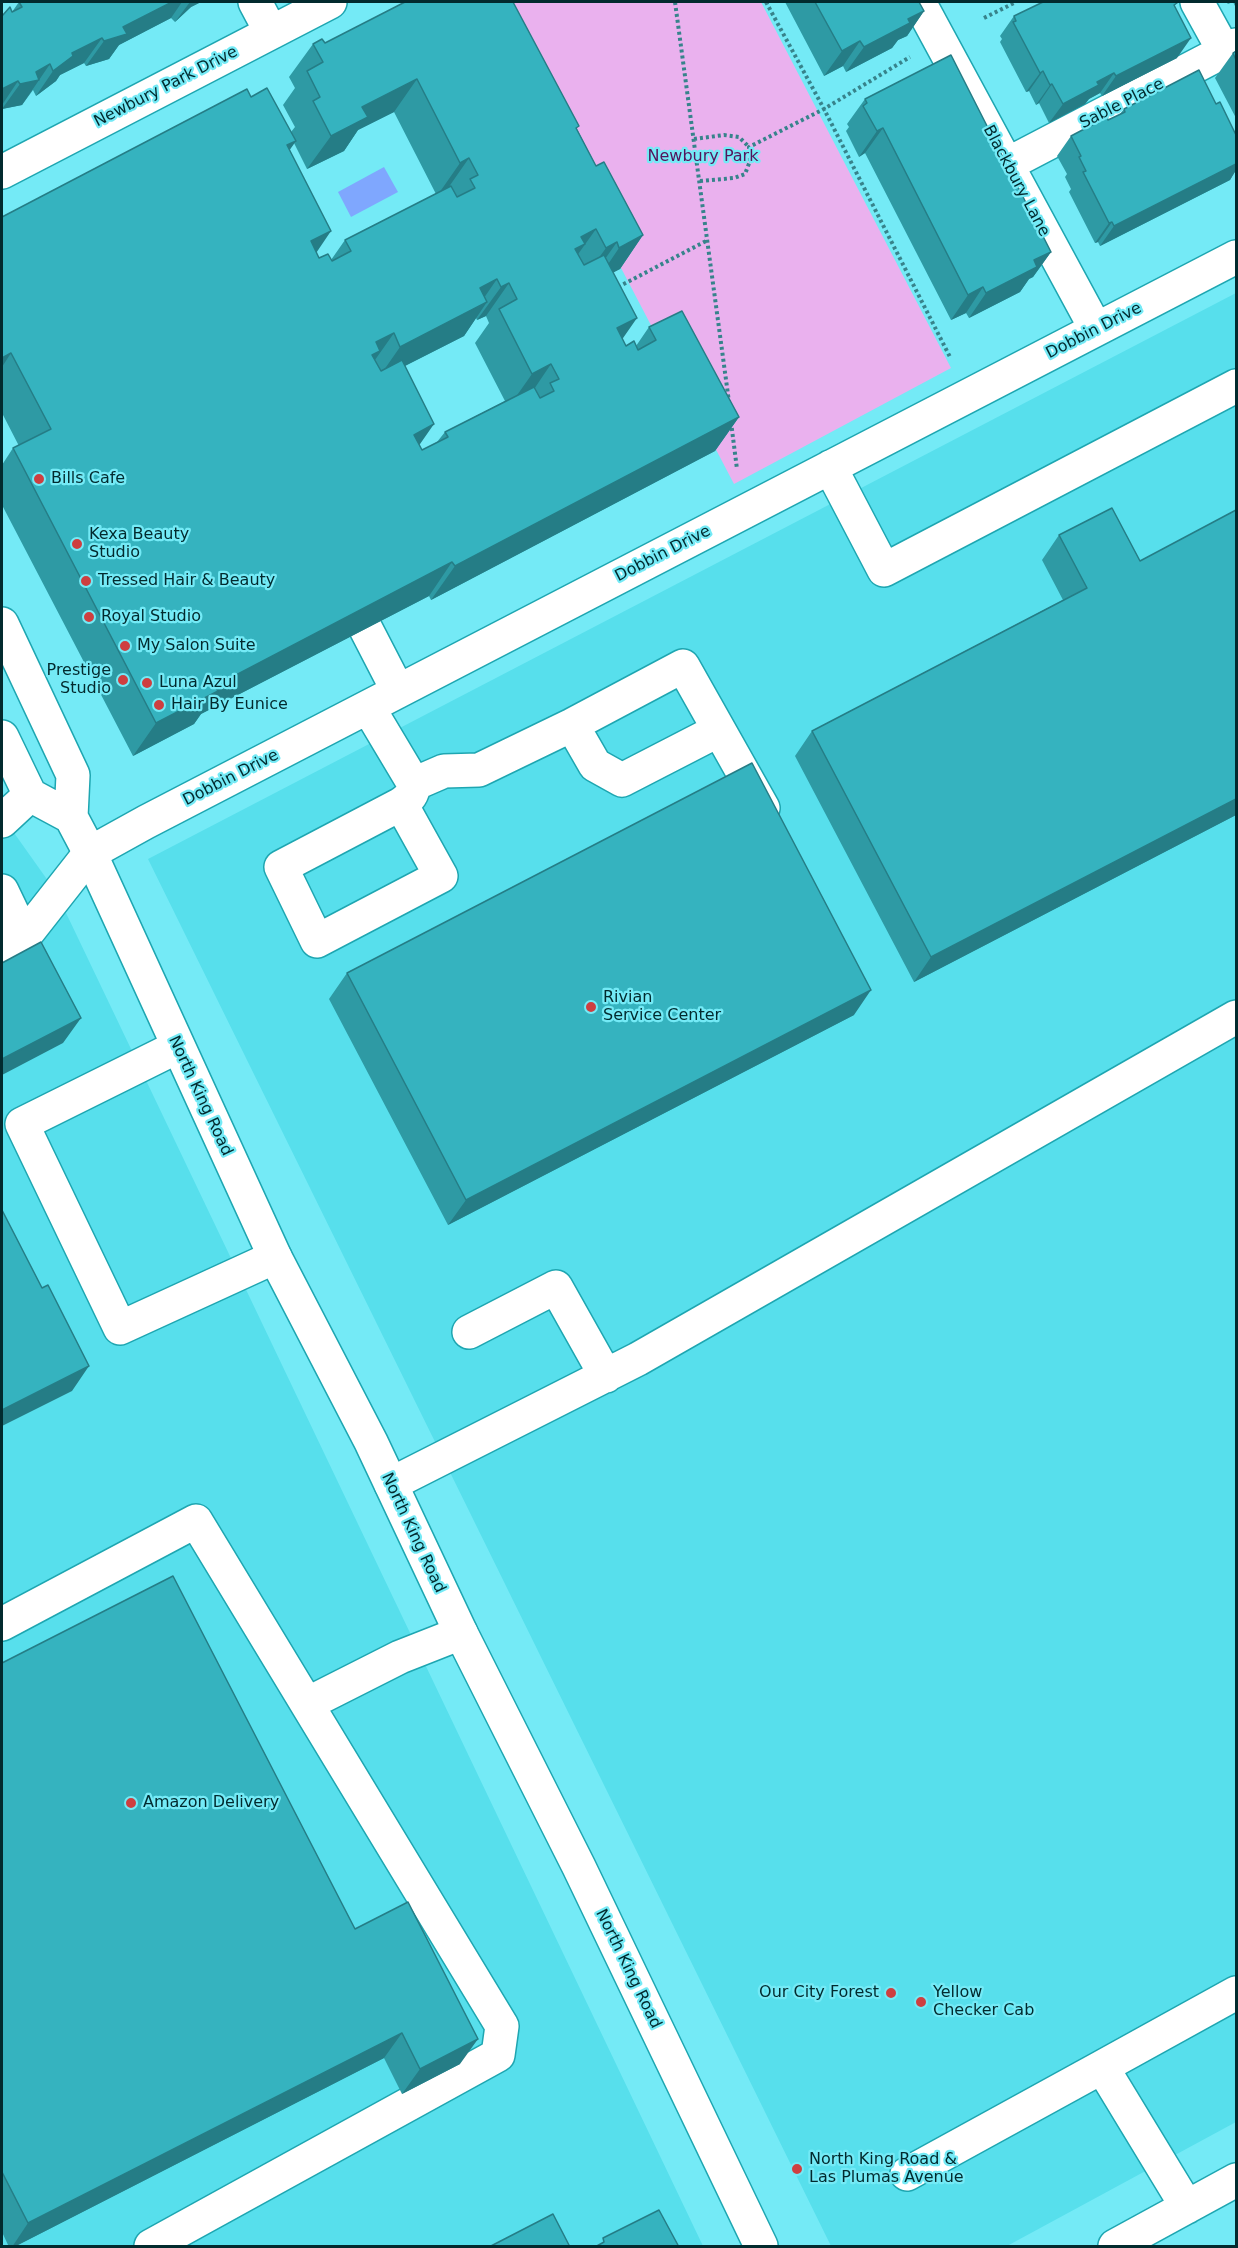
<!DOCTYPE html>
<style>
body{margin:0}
#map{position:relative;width:1238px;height:2248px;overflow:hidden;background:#74eaf6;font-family:"DejaVu Sans",sans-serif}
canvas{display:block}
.frame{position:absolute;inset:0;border:3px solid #022a2e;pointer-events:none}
</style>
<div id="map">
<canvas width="1238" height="2248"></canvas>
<div class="frame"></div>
</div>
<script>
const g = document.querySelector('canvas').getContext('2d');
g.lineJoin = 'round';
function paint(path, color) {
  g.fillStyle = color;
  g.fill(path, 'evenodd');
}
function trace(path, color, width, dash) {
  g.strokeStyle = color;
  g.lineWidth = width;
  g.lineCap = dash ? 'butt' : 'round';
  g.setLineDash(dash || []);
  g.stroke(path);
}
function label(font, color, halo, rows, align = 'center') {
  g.font = font + ' "DejaVu Sans",sans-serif';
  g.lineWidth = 4.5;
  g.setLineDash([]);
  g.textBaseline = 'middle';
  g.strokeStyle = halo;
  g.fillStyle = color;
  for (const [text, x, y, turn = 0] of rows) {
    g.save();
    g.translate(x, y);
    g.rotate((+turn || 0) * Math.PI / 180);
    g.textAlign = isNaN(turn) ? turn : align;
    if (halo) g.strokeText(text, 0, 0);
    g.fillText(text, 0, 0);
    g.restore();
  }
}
const built = new Path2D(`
 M1236 293V2122L1007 2246H831L148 859Z
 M2 816 56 892 703 2246H2Z`);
const green = new Path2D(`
 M482 2H761L951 368 734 484Z`);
const water = new Path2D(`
 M384 167 398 192 351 217 338 192Z`);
const path = new Path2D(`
 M675 2 729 402
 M766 2 824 109 950 357
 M984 18 1016 2
 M694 139 724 135 739 137 749 147
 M700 181 734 178 745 174 750 161 749 147 824 109 910 57
 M618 287 708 240
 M731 422 737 469`);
const minor = new Path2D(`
 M255 2 271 32
 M919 2 1096 329
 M1197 2 1224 51
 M1008 164 1236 45
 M2 172 330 2
 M830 467 884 570 1236 386
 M366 629 398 691
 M368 707 414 784C413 794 410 798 401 804L281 867 317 941 441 876 401 804
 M572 725 595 765 622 780 719 730
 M414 784 444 771 479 770 572 725 683 666 763 808
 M2 821 30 795
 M2 891 24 937
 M2 949 24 937 90 853 146 822 1236 257
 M177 1047 22 1124 120 1328 275 1257
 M469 1332 556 1287 606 1376
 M391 1484 638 1359 1236 1017
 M2 1624 196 1521 502 2026 498 2055 151 2246
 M307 1704 400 1657 461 1633
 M1102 2067 1236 1993
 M907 2174 1102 2067 1187 2207
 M1115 2246 1236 2180`);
const major = new Path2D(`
 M2 624 73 775 71 817 90 853 275 1257 371 1442 461 1633 579 1867 761 2246
 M2 737 30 795 71 817`);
const wall = new Path2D(`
 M19 2H201L191 7 175 22 171 18 119 45 109 59 86 66 84 63 60 75 56 81 36 96 33 90 22 105 2 109V16L12 12Z
 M785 2H919L924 11 907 36 898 40 892 48 846 72 843 66 824 76Z
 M1226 2H1236V8L1233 2 1228 4Z
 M1177 3 1174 6 1177 58 1102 96 1100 93 1089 99 1085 104 1049 123 1039 103 1036 105 1029 91 1026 92 1000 42 1002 39 1000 36 1014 16Z
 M325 43 577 129 596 166 643 235 620 269 613 272 622 339 626 346H636L649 327 739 417 715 451 431 600 429 596 201 714 194 724 133 756 2 505V465L13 448 19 446 2 413V217L251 97 291 132 295 127 283 105 295 88 289 77 313 44ZM394 112 436 194 345 240 331 260 319 258 316 252 289 150 294 143 307 169 344 151 358 130ZM486 316 489 323 475 343 505 401 445 432 437 442 422 450 419 445 405 366 464 336 476 318 477 320Z
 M1236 51V118L1215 78 1233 53Z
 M865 99 1051 252 1033 277 1029 279 1020 292 969 318 966 313 951 320 865 153 859 157 846 131 849 127 847 124Z
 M1216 104 1236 135V170L1230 180 1100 246 1098 242 1095 243 1069 192 1071 189 1065 177 1067 174 1057 156 1071 136 1119 115 1124 109Z
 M1236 510V815L914 982 795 756 812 731 1063 600 1042 560 1059 535 1140 561Z
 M347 973 854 1015 448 1225 329 999Z
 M2 1663 355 1929 460 2064 402 2094 384 2058 14 2247H9L2 2232Z`);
const shadedWall = new Path2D(`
 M172 2H182L171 18 119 45 109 59 86 66 104 41 123 27Z
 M190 2H201L191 7 175 22Z
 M924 11 907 36 898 40 892 48 846 72 864 47 908 19Z
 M102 38 84 63 60 75 56 81 36 96 53 71 72 53Z
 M1191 38 1177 58 1102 96 1116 76Z
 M860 41 843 66 824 76 842 51Z
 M50 64 22 105 2 109 20 84 36 72Z
 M1043 71 1029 91 1026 92 1040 73Z
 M1114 73 1100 93 1089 99 1085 104 1049 123 1063 104 1097 82Z
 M417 79 394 112 358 130 344 151 307 169 331 136 362 107Z
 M18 81 2 105V89Z
 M1052 84 1039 103 1036 105 1050 85Z
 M883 128 865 153 859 157 877 131Z
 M296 141 272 175 287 145Z
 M469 158 446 191 437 196 460 163Z
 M1236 164V170L1230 180 1100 246 1114 226Z
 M1112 222 1098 242 1095 243 1109 223Z
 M596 229 561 278 581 237Z
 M331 231 308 265 311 241Z
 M643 235 620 269 596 282 619 248Z
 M617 242 593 276 582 281 606 248Z
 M1051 252 1033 277 1029 279 1020 292 969 318 986 293 1034 260Z
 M497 279 477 308 487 302 464 336 377 380 400 347 480 288Z
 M509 283 486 316 477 320 501 287Z
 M983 287 966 313 951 320 968 295Z
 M637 318 614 351 617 328Z
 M394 333 370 367 368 368 376 342Z
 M11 353 2 367V358Z
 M551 364 528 398 508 408 532 374Z
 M739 417 715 451 431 600 455 566Z
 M434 424 411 457 414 435Z
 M452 562 429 596 201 714 194 724 133 756 156 723 215 686Z
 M1236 799V815L914 982 931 957Z
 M871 990 854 1015 448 1225 466 1200Z
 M81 1018 63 1043 2 1075V1059Z
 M89 1366 72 1391 2 1426V1410Z
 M402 2033 384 2058 14 2247H12L28 2223Z
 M478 2039 460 2064 402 2094 420 2069Z`);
const building = new Path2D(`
 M19 2H172L123 27 127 34 104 41 102 38 72 53 73 56 53 71 50 64 36 72 39 80 20 84 18 81 2 89V16L10 7 12 12 22 7Z
 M405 2H513L579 126 576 128 596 166 604 162 643 235 619 248 617 242 606 248 596 229 581 237 585 244 575 249 584 265 604 255 637 318 617 328 626 346 634 341 638 350 656 340 649 327 682 311 739 417 455 566 452 562 215 686 218 691 156 723 13 448 51 429 11 353 2 358V217L247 89 251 97 267 88 296 141 287 145 331 231 311 241 319 258 328 254 332 261 351 251 345 240 451 186 457 197 475 188 470 179 478 175 469 158 460 163 417 79 362 107 368 117 331 136 313 101 320 97 307 71 323 62 313 44 322 39 325 43ZM497 279 501 287 509 283 517 299 499 309 532 374 551 364 559 379 550 383 554 391 540 398 534 387 445 432 448 437 422 450 414 435 434 424 402 360 381 371 372 355 380 351 376 342 394 333 400 347 487 302 480 288Z
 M815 2H919L924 11 908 19 910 23 864 47 860 41 842 51Z
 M1043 2H1176L1177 3 1174 5 1191 38 1116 76 1114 73 1097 82 1099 85 1063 104 1052 84 1050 85 1043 71 1040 73 1013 22 1016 21 1014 16Z
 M1236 51V60L1233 53Z
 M951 55 1051 252 1034 260 1037 267 986 293 983 287 968 295 883 128 877 131 863 106 867 103 865 99Z
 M1199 70 1216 104 1220 102 1236 135V164L1114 226 1112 222 1109 223 1083 172 1086 171 1079 157 1081 156 1071 136 1107 117 1108 120 1125 112 1124 109Z
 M1112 508 1140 561 1236 510V799L931 957 812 731 1087 588 1059 535Z
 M752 763 871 990 466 1200 347 973Z
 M41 942 81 1018 2 1059V963Z
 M2 1210 42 1288 48 1285 89 1366 2 1410Z
 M173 1576 355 1929 408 1902 478 2039 420 2069 402 2033 28 2223 2 2172V1663Z
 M659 2210 679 2247H595L604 2242 603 2238Z
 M553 2214 570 2247H489Z`);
const markers = [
 [39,479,6,"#ce3f40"],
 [77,544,6,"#ce3f40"],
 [86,581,6,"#ce3f40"],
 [89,617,6,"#ce3f40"],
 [125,646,6,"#ce3f40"],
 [123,680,6,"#ce3f40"],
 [147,683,6,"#ce3f40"],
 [159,705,6,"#ce3f40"],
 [591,1007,6,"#ce3f40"],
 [131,1803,6,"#ce3f40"],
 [891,1993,6,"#ce3f40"],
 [921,2002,6,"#ce3f40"],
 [797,2169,6,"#ce3f40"]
];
const streetNames = [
 ["Newbury Park Drive",166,87,-27],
 ["Sable Place",1122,104,-27],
 ["Blackbury Lane",1016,181,62],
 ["Dobbin Drive",1094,331,-27],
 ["Dobbin Drive",663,554,-27],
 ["Dobbin Drive",231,778,-27],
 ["North King Road",200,1096,65],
 ["North King Road",413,1533,65],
 ["North King Road",628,1969,64]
];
const parkNames = [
 ["Newbury Park",703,157]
];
const poiNames = [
 ["Bills Cafe",51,479],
 ["Kexa Beauty",89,535],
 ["Studio",89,553],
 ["Tressed Hair & Beauty",98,581],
 ["Royal Studio",101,617],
 ["My Salon Suite",137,646],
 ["Prestige",111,671,"right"],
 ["Studio",111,689,"right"],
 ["Luna Azul",159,683],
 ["Hair By Eunice",171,705],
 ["Rivian",603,998],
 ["Service Center",603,1016],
 ["Amazon Delivery",143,1803],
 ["Our City Forest",879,1993,"right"],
 ["Yellow",933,1993],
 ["Checker Cab",933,2011],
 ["North King Road &",809,2160],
 ["Las Plumas Avenue",809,2178]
];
paint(built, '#57dfec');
paint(green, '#eab1ee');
paint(water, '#7fa7fe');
trace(minor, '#1ea6b1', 36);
trace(major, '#1ea6b1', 36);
trace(path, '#37838b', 4, [3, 3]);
trace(minor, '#fff', 33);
trace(major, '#fff', 33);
paint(wall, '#2e9aa4');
paint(shadedWall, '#257d86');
paint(building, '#35b3bf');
trace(building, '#257d86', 1.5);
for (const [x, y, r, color] of markers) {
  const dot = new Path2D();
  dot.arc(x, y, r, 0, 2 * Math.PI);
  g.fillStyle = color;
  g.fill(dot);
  trace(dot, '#74eaf6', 2);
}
label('16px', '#022a2e', '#74eaf6', streetNames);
label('16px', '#55135b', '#74eaf6', parkNames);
label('16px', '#022a2e', '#74eaf6', poiNames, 'left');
</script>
